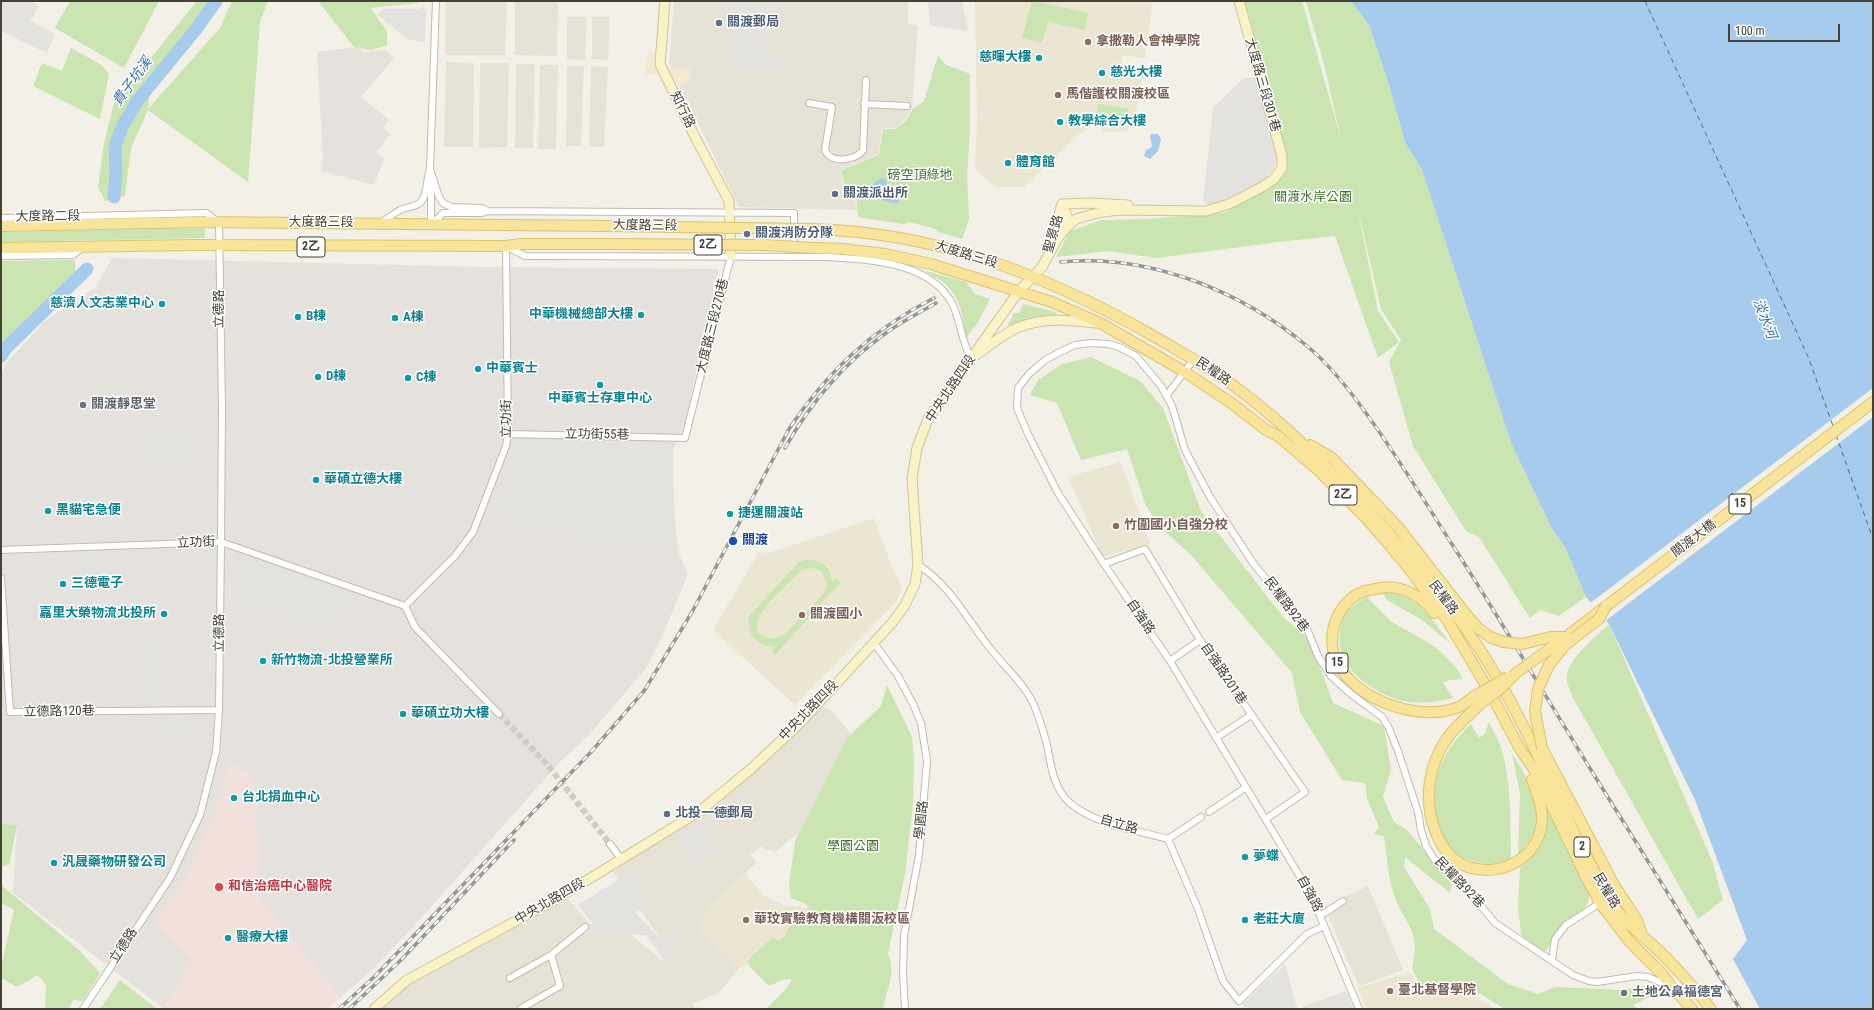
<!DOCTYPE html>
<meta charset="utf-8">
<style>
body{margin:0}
#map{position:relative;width:1874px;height:1010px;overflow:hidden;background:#f2f0e7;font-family:"Roboto Condensed",sans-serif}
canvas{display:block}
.frame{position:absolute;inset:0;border:2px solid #454137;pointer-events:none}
.scale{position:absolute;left:1728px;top:24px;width:112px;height:18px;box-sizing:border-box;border:2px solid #454137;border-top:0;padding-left:5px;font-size:12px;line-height:14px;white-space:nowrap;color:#454137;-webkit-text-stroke:3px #fff;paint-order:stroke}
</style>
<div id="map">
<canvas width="1874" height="1010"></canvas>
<div class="frame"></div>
<div class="scale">100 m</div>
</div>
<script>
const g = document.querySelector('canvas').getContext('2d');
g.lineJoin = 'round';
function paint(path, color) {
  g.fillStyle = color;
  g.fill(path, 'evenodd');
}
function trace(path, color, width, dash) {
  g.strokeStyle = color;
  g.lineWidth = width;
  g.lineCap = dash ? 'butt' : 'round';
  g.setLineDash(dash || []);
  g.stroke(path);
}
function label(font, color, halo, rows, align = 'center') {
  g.font = font + ' "Roboto Condensed","Noto Sans TC",sans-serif';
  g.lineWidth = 3;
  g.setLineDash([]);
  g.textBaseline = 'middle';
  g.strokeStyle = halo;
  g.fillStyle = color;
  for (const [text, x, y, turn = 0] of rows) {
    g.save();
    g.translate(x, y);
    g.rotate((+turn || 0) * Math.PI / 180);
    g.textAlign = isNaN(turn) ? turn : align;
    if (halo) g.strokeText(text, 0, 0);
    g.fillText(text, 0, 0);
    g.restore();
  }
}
const residential = new Path2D(`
 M446 1H507L505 55H445Z
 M515 1H558L557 56 515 55Z
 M674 1H908V24L918 25 912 108 904 121 895 128H882L878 154 841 170 842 182 855 201 857 208V201L843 181 842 170 879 155 883 129H895L905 122 913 109 924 101 938 56 946 65 970 74V125L967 177 969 219 962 239 939 232 933 228 909 222 903 224 858 217 857 210 739 207 669 64Z
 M567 17H587L585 60 567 59Z
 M592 17H610L608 60 592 59Z
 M446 62 474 63 473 147H444Z
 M480 63H509L507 147 479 148Z
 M516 64H535L533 148H515Z
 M540 65H558L556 149H538Z
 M567 66H584L581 146H566Z
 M591 66 608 67 604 147H589Z
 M821 706 830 709 851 734 846 740 798 835 790 839 776 852 764 849 762 846 750 855 757 862 708 908 703 933 739 968 719 993 693 1003 695 1009H567L565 1007 562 1009H378L404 987 472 949 568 899 589 923 594 926 624 929 663 961 668 958 669 952 666 946 613 872 741 784Z
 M1368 886 1403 970 1359 986 1324 907Z`);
const commercial = new Path2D(`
 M647 52 657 53 656 66 690 69V81L673 89 665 75H645Z`);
const industrial = new Path2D(`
 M356 47 364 52 385 50 394 58 361 97 389 120 383 128 390 134 376 152 384 158 374 185 321 171 323 160 317 52Z
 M112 258 484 267 719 269 684 427 673 450 674 506 678 552 688 574 664 632 646 668 588 736 558 764 414 926 374 968 327 1009H164L13 893 17 827 1 823V377L5 365 45 321 96 287Z`);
const education = new Path2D(`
 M975 1H1153L1145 58 1123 55 1121 63 1144 70 1134 121 1127 131 1103 132 1096 124 1079 134 1024 187H995L975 169 977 120Z
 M1121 462 1150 544 1103 557 1068 477Z
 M874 518 889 559 902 587 897 601 795 705 713 630 759 552 769 553Z
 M745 873 763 895 783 905 809 908V911L802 920 790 923 789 931 785 936 769 942 755 953 748 964 739 968 702 933 701 926 702 918 708 908Z
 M1409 972 1424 993 1450 985 1475 996 1495 1009H1366L1358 988Z`);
const medical = new Path2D(`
 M229 762 246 771 253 781 260 803 254 822 260 842 259 896 341 997 327 1009 162 1008 193 960 153 923 185 878 214 816Z`);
const green = new Path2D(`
 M70 1H159L124 68 55 28Z
 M197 1H212L194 28 152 73 148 109 220 28 232 1H268L260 22 248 182 148 110 131 148 125 196 105 201 98 187 104 144 114 103Z
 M318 1H419V3L370 8 387 31V45L371 50 354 47Z
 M1032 1 1088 13 1084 30 1048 22 1042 43 1022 38Z
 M1238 1H1302L1341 139 1324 64 1306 1H1351L1369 25 1389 85 1405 142 1422 170 1511 443 1552 529 1565 547 1586 597 1559 616 1540 610 1530 618 1479 537 1466 531 1413 446 1389 362 1401 340 1381 309 1357 206 1378 311 1399 342 1378 358 1335 236 1278 242 1157 258 1107 251 1056 257 1070 231 1102 220 1145 219 1224 213 1278 179 1286 167Z
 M71 48 102 65 109 74 100 119 33 86 42 63 62 71Z
 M938 56 946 65 970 74V125L967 177 969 219 962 239 939 232 933 228 909 222 903 224 858 217 857 201 843 181 842 170 879 155 883 129H895L905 122 913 109 924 101Z
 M1098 104 1129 109 1125 126 1095 121Z
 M202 228 205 229V237L203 238 1 242V232Z
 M75 260C77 314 52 305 18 329 11 334 6 342 1 348V261Z
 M926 271 966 282 975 294 990 299 978 322 965 340C964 318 961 296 942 281 937 277 930 276 926 271Z
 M1023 304 1056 312 1057 314 1055 316 1031 319 1007 326 1014 313H1019Z
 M1091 357 1140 381 1163 408 1201 511 1283 617 1310 640 1333 703 1384 726 1391 770 1383 797 1394 822 1407 830 1452 884 1450 893 1405 857 1404 867 1430 909 1434 929 1508 984 1538 994 1555 987 1621 990 1649 986 1653 995 1633 1005 1638 1009H1505L1482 995 1450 982 1426 996 1412 968C1422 931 1405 926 1394 895 1388 878 1387 854 1384 836L1374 834 1379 827 1367 799 1365 783 1342 780 1300 712 1292 673 1191 555 1161 528 1146 506 1127 449 1081 460 1057 403 1030 395 1038 380 1062 364Z
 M807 560C822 560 830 565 832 582L836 579 840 583 775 655 771 651 775 647C756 646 747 635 749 616L799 562ZM811 568 818 569 823 573 827 586 824 593 785 634C779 638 772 640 765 637 738 625 787 585 797 575L801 570Z
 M1383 593C1417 592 1432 620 1451 644L1422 620 1387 600Z
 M1367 597 1392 622 1429 643 1440 651 1455 666 1463 679 1450 680 1443 683 1453 698C1434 703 1415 705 1396 699 1368 690 1334 664 1340 631 1341 624 1343 617 1348 611 1353 605 1361 601 1367 597Z
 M1609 624 1713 863 1723 900 1698 919 1572 696C1570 691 1568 686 1567 681 1564 661 1596 637 1609 624Z
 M887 685 912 737 914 760 913 805 905 874 888 954C897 974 886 989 883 1009H766L786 989 792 980C782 977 777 985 768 985L749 966 748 961C752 955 767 942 773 938L778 940 785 936 793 919 797 918 802 920 807 915 809 908 806 904 791 898 789 886 795 841 846 739 881 706Z
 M1489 722C1493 731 1498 739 1501 748 1512 784 1510 822 1511 860 1497 865 1485 865 1472 861 1455 857 1443 845 1438 829 1436 823 1433 817 1433 811 1430 778 1447 745 1471 724L1479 738 1485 734Z
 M1512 754C1534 786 1552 824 1518 855L1520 793Z
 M1546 804 1589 891C1593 911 1568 919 1557 931 1552 937 1551 947 1545 952L1523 937 1521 933 1518 907 1520 868C1542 849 1549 833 1546 804Z
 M1 823 17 826 9 865 1 866Z
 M1 885 78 949 100 973 83 1001 73 1000 69 1009H45L46 985 38 975 17 987 1 978V967L14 910 1 903Z
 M120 980 157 1009H100Z`);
const parking = new Path2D(`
 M1 1H29L39 6 30 21 55 34 47 53 1 31Z
 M734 1H770L764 50 783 56 779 72 728 65Z
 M928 1H962L968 31 930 25Z
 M423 6 426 11 425 42 407 39 378 15 383 9H419Z
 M1244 78H1255L1278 158 1273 170 1262 182 1230 200 1210 206 1203 202 1213 108Z
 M201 424 202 487 196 486 169 462H141L140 435 151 425Z
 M515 442 665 443 671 449 672 528 677 555 585 557 560 528 513 527 493 515 504 488Z
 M100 554 114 568 123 580 141 612 142 622 81 625 77 555Z
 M237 556H244L364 595 331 628 231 614V566Z
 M135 639 153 640 171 667 173 705H135Z
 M181 718 197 722 207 730 208 739 204 747 166 737 165 730 146 729 145 719Z
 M7 744 10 753 9 820H1V745Z
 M699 821 718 849 695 864 676 836Z
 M631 872 651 901 635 912 658 937 673 928 682 940 667 959H663L646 935 605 934 598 931 578 905Z
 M1285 964 1297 1009H1244L1243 1004Z
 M1346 991 1354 1009H1302V1007Z`);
const water = new Path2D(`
 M1351 1H1873V1009H1760L1733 959 1747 940 1695 800 1609 624 1586 597 1565 547 1552 529 1511 443 1422 170 1405 142 1389 85 1369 25Z
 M1151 134H1158L1161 139 1158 151 1150 159 1144 156 1146 150 1151 148 1152 146 1150 137Z
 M882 178 885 180C889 189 899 194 899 203 888 204 879 199 872 192L874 183Z`);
const pier = new Path2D(`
 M1873 388V417L1604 622 1589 604Z`);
const river = new Path2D(`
 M114 197 116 172 115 146 123 125 138 100 197 28 216 1
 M1 356 6 348 87 269`);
const ferry = new Path2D(`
 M1645 1 1809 359 1833 426
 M1836 435 1873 539`);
const streetTunnel = new Path2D(`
 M499 714 546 763 610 844`);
const street = new Path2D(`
 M809 103 832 107 825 150C830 164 856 161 863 150L866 80
 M864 104 907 106
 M430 169 439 197 443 203 451 207 482 208 488 211
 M1 218 207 213 219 223 222 408 221 542 219 710 216 752 200 815 170 878 83 1009
 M381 223C387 219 393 214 400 210 408 206 420 208 424 197 427 188 427 178 430 169L436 1
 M431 225 443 213H482L488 211 794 213V249
 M431 225V186L433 181
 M1 256 73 255 82 248
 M1167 395 1194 359
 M508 434 685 438 731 256
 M1 550 221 542 405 606 415 627 499 714
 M1104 564 1145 549 1200 640 1305 792 1266 819
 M918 565C951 585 969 623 993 652 1005 667 1021 681 1031 699 1038 712 1043 730 1047 745 1051 765 1053 788 1070 803 1096 825 1136 830 1168 839L1198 909 1223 981 1239 1001 1307 934 1324 926
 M1 578 10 712 219 710
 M405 606 455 556 473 532 506 446 508 434 506 246 525 256 827 257C870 260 928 261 952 303 961 321 961 341 971 358
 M874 643 898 676 913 704 921 723 927 761 919 855 904 936 903 974 905 1009
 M1170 661 1200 640
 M1216 738 1251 715
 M1209 812 1245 788
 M1168 839 1201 817
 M610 844 622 860
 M1320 916 1343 901
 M1552 960 1555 939 1566 925 1600 903
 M510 978 551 955 585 927
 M520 1009 560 986 551 955
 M1359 1009 1320 916 1302 880 1170 661 1104 564 1058 493 1028 434 1017 408 1018 388 1029 374 1045 360 1060 352 1075 345 1091 343 1108 344 1119 347 1136 356 1161 386 1172 406 1185 450 1210 497 1253 563 1308 631 1318 656 1331 676 1351 694 1382 717 1388 726 1398 751 1418 812 1421 830 1426 846 1436 862 1466 888 1495 923 1573 975 1589 981 1597 982 1637 976 1648 977 1669 986`);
const secondary = new Path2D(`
 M665 1 660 64 695 137 729 201 731 256
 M1062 204 1090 203 1128 205
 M1061 231 1067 216 1062 204
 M1050 245 1062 204
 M976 355C989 346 1003 334 1017 328 1043 317 1070 320 1096 323
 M374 1009 407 980 558 898 700 811 752 768 801 722 892 623 905 605 915 584 918 565 912 478 917 448 928 419 1019 291 1042 267 1058 238 1066 228 1076 219 1097 213 1118 210 1206 211 1229 204 1262 187 1274 179 1282 168V156L1239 1`);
const primary = new Path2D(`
 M1 226 202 222 604 226
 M812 229C934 232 1044 274 1150 334 1177 350 1205 365 1230 383 1273 414 1310 450 1347 488 1395 538 1441 590 1479 648 1517 706 1544 770 1574 832 1587 858 1600 885 1616 909 1627 925 1642 935 1656 948 1676 967 1694 988 1711 1009
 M1 248 194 245 506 246 521 244H604
 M812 248 843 249 885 254 931 264 1052 302 1102 324 1185 372 1234 405 1266 430 1278 436 1318 470 1366 518 1386 541 1410 570 1447 620 1491 694 1520 749 1535 771 1586 877 1600 903 1630 942 1663 975 1671 986 1692 1009
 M1310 445 1332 458 1398 527 1465 613 1478 628 1490 637
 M1434 613C1422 596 1401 584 1380 588 1375 589 1369 590 1365 591 1336 601 1324 638 1338 664 1357 701 1423 724 1461 706 1465 704 1469 700 1473 697
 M1566 637 1873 402
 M1480 704C1469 715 1457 725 1448 737 1428 765 1423 801 1436 833 1442 848 1451 861 1468 867 1501 878 1539 858 1542 821 1543 808 1537 793 1532 780
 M1542 748 1614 885 1637 920 1642 936`);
const rail = new Path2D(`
 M1061 262C1148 253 1241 291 1307 346 1329 364 1347 387 1363 409 1397 455 1426 504 1457 552 1503 624 1546 697 1591 770 1640 850 1691 929 1740 1009
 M785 448C810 404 844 363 886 333 901 322 919 313 936 303
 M339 1009 374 977 591 752 644 691 692 612 789 429C828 371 871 330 934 298
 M349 1009 402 959 514 840`);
const primaryBridge = new Path2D(`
 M604 226 812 229
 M604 244 766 245 812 248
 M1490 637 1504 642 1522 644 1551 637H1566
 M1473 697 1508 677
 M1480 704 1499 690 1515 674 1566 637
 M1542 748 1535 712 1538 689 1549 665 1565 645 1600 618 1606 605`);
const markers = [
 [719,23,4,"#5c6f8a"],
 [1088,42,4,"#8d6e63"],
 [1039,58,4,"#0f9aa8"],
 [1102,73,4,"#0f9aa8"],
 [1058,95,4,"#8d6e63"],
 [1060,122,4,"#0f9aa8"],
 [1008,163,4,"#0f9aa8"],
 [835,194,4,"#5c6f8a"],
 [747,234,4,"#5c6f8a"],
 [162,304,4,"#0f9aa8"],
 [641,315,4,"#0f9aa8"],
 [298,317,4,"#0f9aa8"],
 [395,318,4,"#0f9aa8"],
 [478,369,4,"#0f9aa8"],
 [318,377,4,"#0f9aa8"],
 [408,378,4,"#0f9aa8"],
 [600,385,4,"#0f9aa8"],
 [83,405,4,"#6b7280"],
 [316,480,4,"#0f9aa8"],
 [48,511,4,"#0f9aa8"],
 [730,514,4,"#0f9aa8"],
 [1116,526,4,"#8d6e63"],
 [733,541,5,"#1a4fb4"],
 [63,584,4,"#0f9aa8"],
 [164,614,4,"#0f9aa8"],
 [802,615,4,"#8d6e63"],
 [263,661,4,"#0f9aa8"],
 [403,714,4,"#0f9aa8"],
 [234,798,4,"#0f9aa8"],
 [667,814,4,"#5c6f8a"],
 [1245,857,4,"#0f9aa8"],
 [54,863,4,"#0f9aa8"],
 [219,887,5,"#e0444e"],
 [746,920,4,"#8d6e63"],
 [1245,920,4,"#0f9aa8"],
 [228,938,4,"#0f9aa8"],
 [1390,991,4,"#8d6e63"],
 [1624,993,4,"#6b7280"]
];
const shields = [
 [708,245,28],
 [311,247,28],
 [1343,495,28],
 [1740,504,22],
 [1337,663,22],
 [1582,847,16]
];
const shieldNames = [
 ["2乙",708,245],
 ["2乙",311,247],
 ["2乙",1343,495],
 ["15",1740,504],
 ["15",1337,663],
 ["2",1582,847]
];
const serviceNames = [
 ["關渡郵局",727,23],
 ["關渡派出所",843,194],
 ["關渡消防分隊",755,234],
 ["北投一德郵局",675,814]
];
const educationNames = [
 ["拿撒勒人會神學院",1096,42],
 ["馬偕護校關渡校區",1066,95],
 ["竹圍國小自強分校",1124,526],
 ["關渡國小",810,615],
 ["華玟實驗教育機構關汳校區",754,920],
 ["臺北基督學院",1398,991]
];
const cultureNames = [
 ["慈暉大樓",1031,58,"right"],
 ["慈光大樓",1110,73],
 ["教學綜合大樓",1068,122],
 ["體育館",1016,163],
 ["慈濟人文志業中心",154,304,"right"],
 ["中華機械總部大樓",633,315,"right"],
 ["B棟",306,317],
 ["A棟",403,318],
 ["中華賓士",486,369],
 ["D棟",326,377],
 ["C棟",416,378],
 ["中華賓士存車中心",600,399,"center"],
 ["華碩立德大樓",324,480],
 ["黑貓宅急便",56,511],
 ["捷運關渡站",738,514],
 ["三德電子",71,584],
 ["嘉里大榮物流北投所",156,614,"right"],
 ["新竹物流-北投營業所",271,661],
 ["華碩立功大樓",411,714],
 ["台北捐血中心",242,798],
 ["夢蝶",1253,857],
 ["汎晟藥物研發公司",62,863],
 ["老莊大廈",1253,920],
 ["醫療大樓",236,938]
];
const streetNames = [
 ["大度路三段301巷",1262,85,74],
 ["知行路",682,110,64],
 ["大度路二段",48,217,-1],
 ["大度路三段",321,223],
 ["大度路三段",645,226,1],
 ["聖景路",1054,234,-74],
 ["大度路三段",966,255,17],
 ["立德路",220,309,-90],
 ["大度路三段270巷",713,326,-76],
 ["民權路",1213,372,34],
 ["中央北路四段",951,389,-56],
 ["立功街",507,419,-89],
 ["立功街55巷",597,435,1],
 ["關渡大橋",1694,539,-37],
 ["立功街",196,543,-2],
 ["民權路",1443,598,53],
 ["民權路92巷",1286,605,53],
 ["自強路",1140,617,56],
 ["立德路",220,633,-89],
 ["自強路201巷",1223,674,56],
 ["中央北路四段",809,711,-46],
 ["立德路120巷",59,712,-1],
 ["學園路",922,820,-84],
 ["自立路",1119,825,16],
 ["民權路92巷",1459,883,46],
 ["民權路",1606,891,59],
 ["自強路",1309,894,62],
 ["中央北路四段",550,902,-30],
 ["立德路",124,946,-57]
];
const parkNames = [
 ["磅空頂綠地",920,176],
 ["關渡水岸公園",1313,198],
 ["學園公園",853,847]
];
const worshipNames = [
 ["關渡靜思堂",91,405],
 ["土地公鼻福德宮",1632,993]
];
const transitNames = [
 ["關渡",742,541]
];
const healthNames = [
 ["和信治癌中心醫院",228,887]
];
const waterNames = [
 ["貴子坑溪",133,82,-54],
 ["淡水河",1764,319,69]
];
paint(residential, '#e6e2d6');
paint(commercial, '#f3e8d3');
paint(industrial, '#e5e1dc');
paint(education, '#ebe6d2');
paint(medical, '#f2e0db');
paint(green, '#cae4b2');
paint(parking, '#e4e2df');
paint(water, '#a7cbec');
paint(pier, '#f2f0e7');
trace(river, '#a7cbec', 13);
trace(ferry, '#3671ab', 1, [5, 4]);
trace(streetTunnel, '#cfcdc4', 6, [6, 3]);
trace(street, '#c0bbad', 8);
trace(secondary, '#d0c599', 11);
trace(primary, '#dcc36b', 12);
trace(street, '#fff', 6);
trace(secondary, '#fbf3c8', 9);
trace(primary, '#f8e49b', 10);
trace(rail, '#969696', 3.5);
trace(rail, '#fff', 2, [6]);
trace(primaryBridge, '#dcc36b', 12, []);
trace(primaryBridge, '#f8e49b', 10);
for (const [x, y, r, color] of markers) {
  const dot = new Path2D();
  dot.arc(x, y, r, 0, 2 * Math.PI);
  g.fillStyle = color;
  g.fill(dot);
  trace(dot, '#fff', 1.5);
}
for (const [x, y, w] of shields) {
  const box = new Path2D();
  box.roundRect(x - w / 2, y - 10, w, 20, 3);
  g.fillStyle = '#fff';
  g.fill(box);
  trace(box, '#454137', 1);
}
label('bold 12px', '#454137', null, shieldNames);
label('bold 13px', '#4e5e75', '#fff', serviceNames, 'left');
label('bold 13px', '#785e54', '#fff', educationNames, 'left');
label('bold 13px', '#0d838f', '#fff', cultureNames, 'left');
label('13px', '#454137', '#fff', streetNames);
label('13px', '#43742d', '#fff', parkNames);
label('bold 13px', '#5b616d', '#fff', worshipNames, 'left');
label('bold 13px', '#164399', '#fff', transitNames, 'left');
label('bold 13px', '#be3a42', '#fff', healthNames, 'left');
label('italic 14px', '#3671ab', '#fff', waterNames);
</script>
